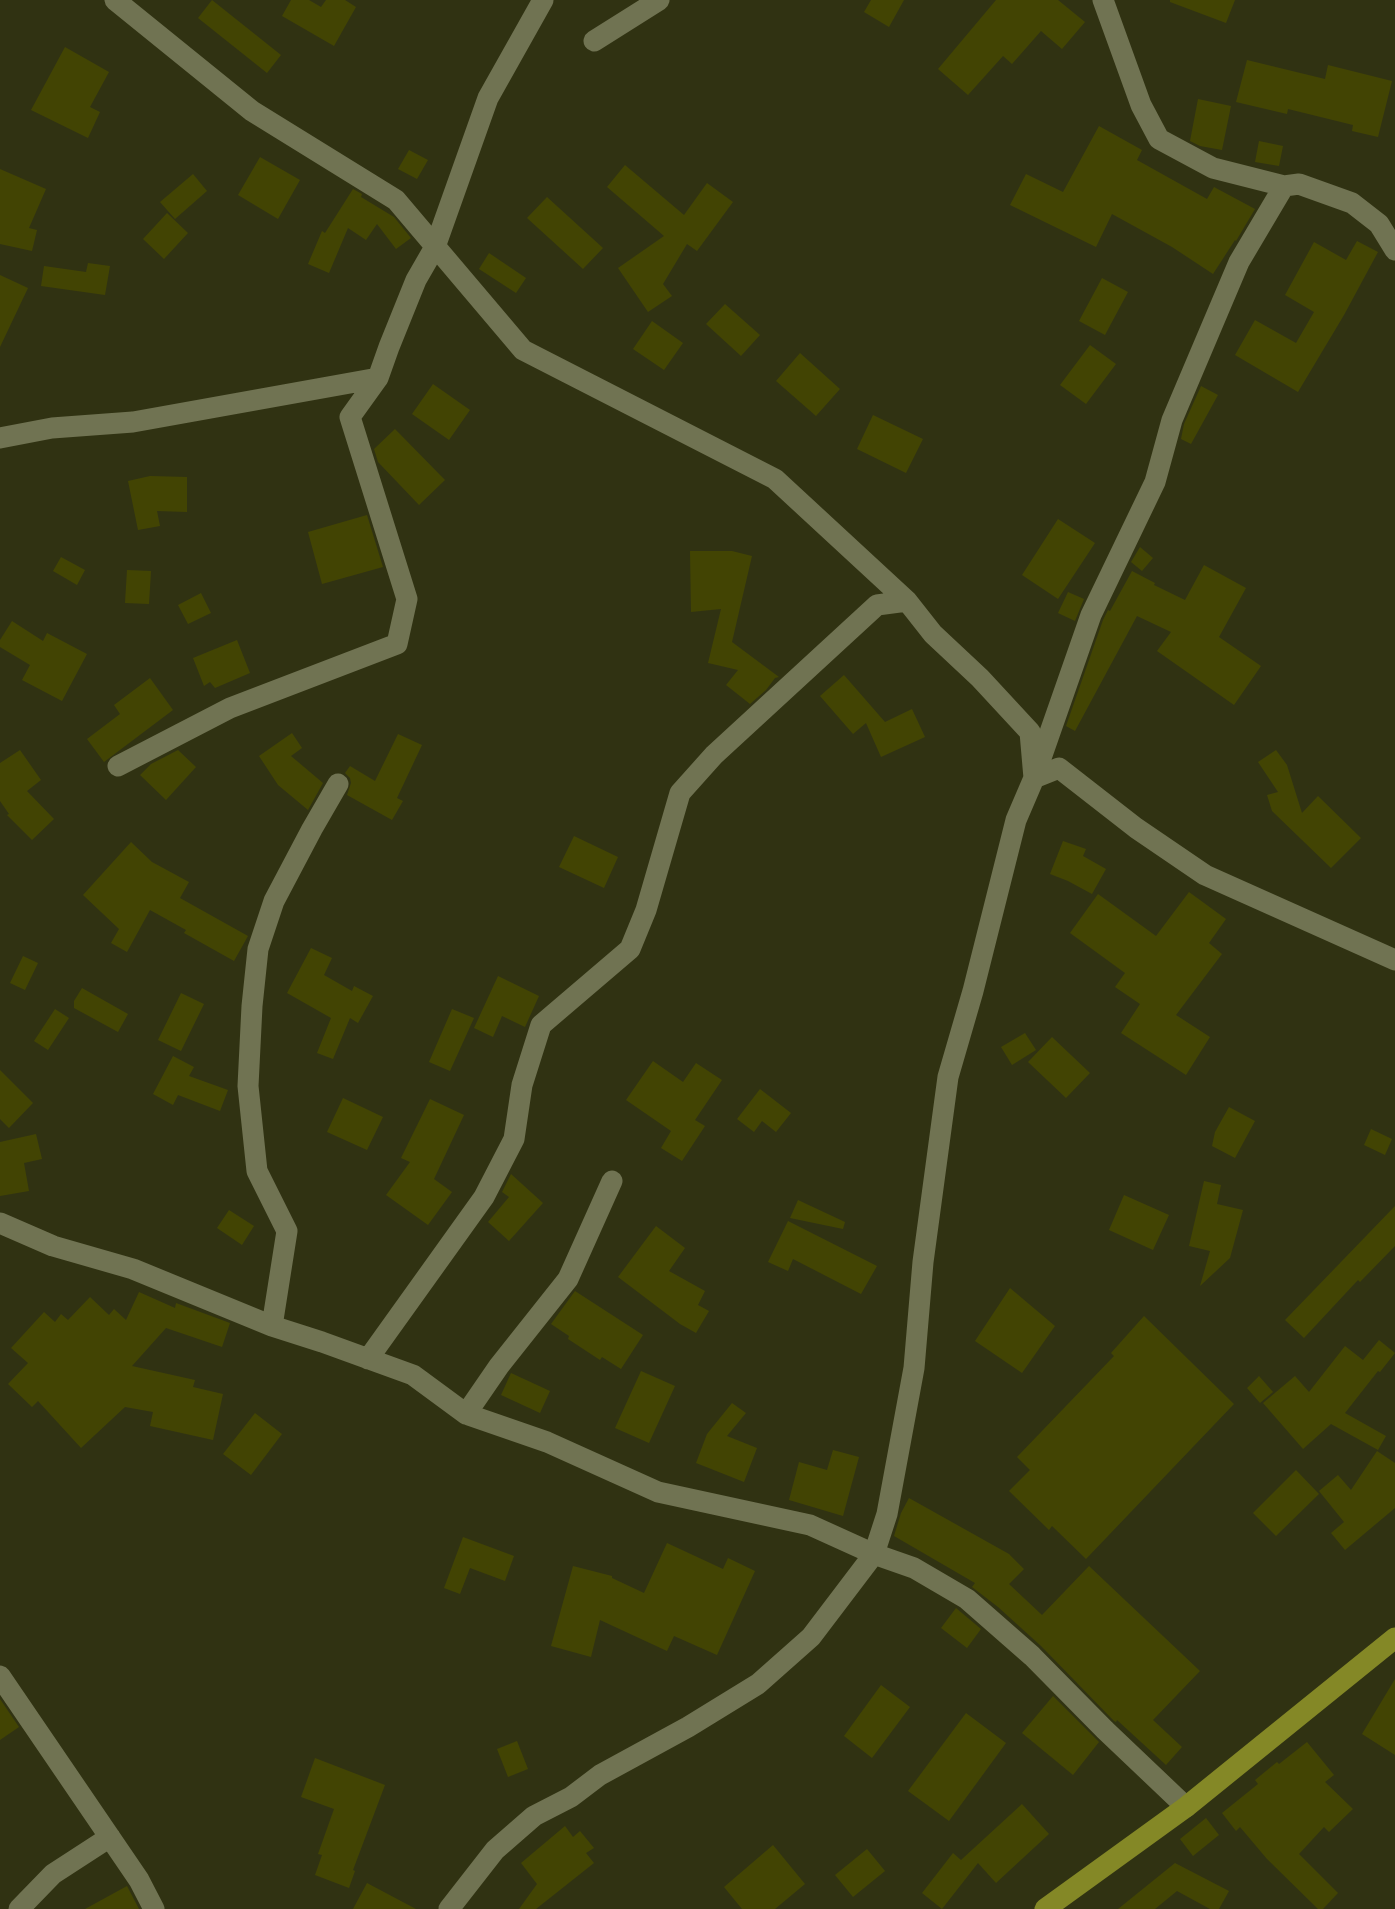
<!DOCTYPE html>
<style>
body{margin:0}
canvas{display:block;background:#303212}
</style>
<canvas width="1395" height="1909"></canvas>
<script>
const g = document.querySelector('canvas').getContext('2d');
g.lineJoin = 'round';
function paint(path, color) {
  g.fillStyle = color;
  g.fill(path, 'evenodd');
}
function trace(path, color, width, dash) {
  g.strokeStyle = color;
  g.lineWidth = width;
  g.lineCap = dash ? 'butt' : 'round';
  g.setLineDash(dash || []);
  g.stroke(path);
}
const building = new Path2D(`
 M212 0 281 55 267 73 198 18Z
 M291 0H309L321 7 326 0H345L356 7 334 46 282 16Z
 M871 0H904L889 27 864 12Z
 M996 0H1058L1085 22 1062 49 1041 31 1012 64 1003 56 968 95 938 69Z
 M1170 0H1235L1226 23 1170 2Z
 M65 47 109 72 90 107 100 112 88 138 31 110Z
 M1247 60 1325 79 1328 65 1392 81 1378 137 1352 131 1353 125 1288 109 1287 114 1236 102Z
 M1198 99 1231 106 1222 150 1200 146 1190 141Z
 M1099 126 1142 150 1137 160 1207 199 1214 187 1255 209 1236 241 1235 240 1213 274 1172 247 1112 214 1096 247 1010 205 1026 174 1063 192Z
 M1259 141 1283 146 1279 166 1255 162Z
 M409 150 428 160 417 179 398 169Z
 M260 157 300 180 278 219 238 195Z
 M625 165 684 215 707 183 733 202 697 251 687 244 663 284 672 296 648 312 618 268 664 236 607 187Z
 M0 169 46 189 29 228 37 230 32 251 0 244Z
 M193 174 207 191 175 219 160 202Z
 M353 189 362 194 361 197 394 217 411 238 396 249 377 224 366 240 348 228 329 273 308 264 322 231 325 233Z
 M547 197 603 248 583 269 527 218Z
 M167 213 188 233 164 259 143 239Z
 M1357 241 1378 252 1344 315 1298 392 1235 355 1255 320 1296 343 1314 312 1285 295 1314 242 1346 260Z
 M489 253 526 278 516 293 479 269Z
 M88 263 110 266 105 295 41 286 44 266 86 272Z
 M0 275 28 288 0 347Z
 M1102 278 1128 292 1105 335 1079 321Z
 M725 304 760 335 741 356 706 324Z
 M652 321 683 343 664 370 633 349Z
 M1090 345 1116 364 1086 404 1060 385Z
 M800 353 840 389 816 416 776 381Z
 M433 384 470 410 449 440 412 414Z
 M1201 386 1218 395 1191 444 1181 439 1184 424Z
 M873 415 923 439 906 473 857 449Z
 M395 429 445 480 419 505 378 462 374 449Z
 M150 476 187 477V512L157 511 160 526 138 530 128 481Z
 M367 515 383 567 322 584 308 532Z
 M1058 519 1095 543 1058 599 1022 575Z
 M1140 547 1153 558 1142 571 1131 562Z
 M690 551H732L752 556 732 642 779 677 775 678 766 690 750 704 726 685 738 670 708 663 721 609 691 612Z
 M61 557 85 570 77 585 53 571Z
 M1204 565 1246 588 1219 637 1261 666 1234 705 1157 651 1171 632 1137 616 1075 731 1066 726 1103 620 1108 610 1110 611 1132 571 1155 583 1154 585 1185 600Z
 M127 570 151 571 149 604 125 603Z
 M1068 592 1084 599 1075 621 1058 613Z
 M201 593 211 613 188 624 178 605Z
 M12 621 43 641 47 633 87 654 62 701 22 680 30 665 0 647V640Z
 M237 640 250 673 215 688 210 682 204 686 193 658Z
 M844 675 885 722 912 709 925 737 881 757 866 723 853 734 820 696Z
 M150 678 173 710 104 762 87 739 120 714 114 705Z
 M292 733 302 748 291 756 323 783 308 810 278 785 259 756Z
 M398 734 422 745 397 798 403 801 392 820 347 795 351 783 350 778 345 773 350 766 375 781Z
 M20 750 41 780 27 791 54 819 32 840 7 815 9 814 0 801V763Z
 M178 750 196 767 166 800 140 775 151 764Z
 M1276 750 1287 765 1302 813 1318 796 1361 838 1331 868 1272 811 1267 795 1278 792 1258 762Z
 M574 836 618 857 604 888 559 867Z
 M1063 841 1086 849 1083 856 1106 869 1092 894 1068 881 1050 874Z
 M131 842 152 862 189 882 180 898 248 936 234 961 184 933 186 930 150 910 127 952 111 943 119 929 83 895Z
 M1189 892 1226 919 1209 943 1222 954 1176 1015 1210 1037 1186 1075 1121 1033 1140 1004 1115 987 1125 973 1070 933 1098 894 1156 936Z
 M311 948 332 958 324 975 352 991 354 986 373 996 358 1023 350 1018 333 1059 317 1053 331 1018 287 993Z
 M23 956 38 963 25 990 10 983Z
 M498 976 539 996 525 1027 502 1016 493 1037 474 1028Z
 M82 988 128 1014 118 1032 74 1008V1001Z
 M181 993 204 1004 181 1051 158 1040Z
 M55 1009 69 1018 48 1050 34 1041Z
 M452 1009 474 1018 450 1071 429 1062Z
 M1025 1033 1036 1050 1012 1065 1001 1047Z
 M1052 1037 1090 1073 1066 1098 1028 1062Z
 M173 1056 194 1067 189 1076 228 1090 220 1111 178 1095 173 1105 153 1094Z
 M653 1061 683 1082 696 1063 722 1080 695 1120 705 1126 682 1161 661 1148 671 1131 626 1100Z
 M0 1070 33 1103 9 1128 0 1119Z
 M760 1089 791 1113 776 1132 762 1121 754 1132 737 1119Z
 M343 1098 383 1117 367 1150 327 1132Z
 M430 1099 464 1115 434 1179 452 1192 428 1225 386 1195 410 1162 401 1158Z
 M1229 1107 1255 1121 1235 1158 1212 1146 1215 1132Z
 M1371 1129 1392 1139 1385 1155 1364 1145Z
 M36 1134 42 1159 24 1163 29 1191 0 1196V1142Z
 M511 1174 543 1203 509 1241 488 1222 509 1197 502 1192Z
 M1204 1181 1221 1185 1217 1204 1243 1210 1230 1258 1200 1286 1210 1251 1189 1246Z
 M1124 1195 1169 1215 1153 1250 1109 1230Z
 M798 1200 845 1222 843 1229 790 1218Z
 M1395 1206V1246L1360 1282 1358 1280 1304 1338 1285 1320Z
 M229 1210 254 1226 242 1245 217 1228Z
 M788 1221 877 1266 861 1294 793 1259 788 1271 768 1262Z
 M656 1226 685 1248 669 1271 705 1291 698 1305 709 1311 696 1333 680 1324 618 1277Z
 M1010 1288 1055 1326 1022 1373 975 1341Z
 M575 1291 643 1335 621 1369 602 1357 600 1360 568 1339 569 1336 551 1324Z
 M139 1292 175 1308 176 1303 230 1323 222 1347 166 1328 132 1366 195 1380 193 1387 223 1394 213 1440 150 1426 153 1412 125 1407 81 1448 38 1401 32 1407 8 1384 28 1363 11 1348 44 1312 55 1322 61 1314 68 1320 90 1297 109 1315 114 1309 126 1320Z
 M1144 1316 1234 1404 1086 1559 1052 1526 1049 1530 1009 1491 1030 1470 1017 1457 1114 1356 1111 1353Z
 M1379 1340 1395 1353 1380 1372 1378 1371 1345 1413 1386 1436 1378 1450 1331 1424 1303 1449 1263 1403 1295 1376 1309 1392 1345 1346 1363 1360Z
 M641 1371 675 1386 649 1443 615 1428Z
 M511 1373 550 1391 540 1413 501 1395Z
 M1259 1376 1273 1392 1260 1403 1247 1388Z
 M732 1403 746 1413 727 1436 757 1448 744 1482 696 1463 707 1434Z
 M255 1413 282 1434 251 1475 223 1454Z
 M833 1450 859 1457 843 1516 789 1500 799 1462 827 1470Z
 M1377 1451 1395 1463V1508L1345 1550 1331 1533 1344 1522 1319 1491 1338 1475 1351 1490Z
 M1296 1470 1319 1494 1276 1536 1253 1513Z
 M909 1498 1009 1554 1024 1569 1009 1584 1042 1615 1089 1566 1200 1671 1153 1720 1182 1747 1166 1765 1117 1720 1116 1722 1114 1721 1041 1646 998 1607 972 1587 975 1583 894 1536 901 1513Z
 M463 1537 514 1556 505 1581 470 1568 460 1594 444 1588Z
 M667 1543 723 1569 728 1558 755 1571 717 1655 674 1636 667 1651 600 1620 591 1657 551 1646 573 1566 612 1576V1578L644 1593Z
 M956 1608 981 1629 967 1648 941 1628Z
 M1395 1679V1755L1362 1734Z
 M881 1685 910 1707 872 1758 844 1736Z
 M1053 1696 1099 1742 1073 1775 1022 1733Z
 M0 1699 19 1727 0 1740Z
 M966 1713 1006 1743 949 1821 908 1791Z
 M517 1741 528 1769 508 1777 497 1749Z
 M1307 1742 1334 1775 1325 1782 1353 1809 1329 1832 1324 1827 1299 1854 1338 1893 1323 1909H1318L1267 1859 1240 1827 1236 1831 1222 1813 1258 1784 1255 1780 1277 1762 1279 1764Z
 M315 1758 385 1785 353 1870 355 1871 349 1888 315 1875 322 1855 318 1854 334 1809 301 1797Z
 M1022 1804 1049 1834 996 1883 978 1863 942 1909 922 1893 953 1853 961 1860Z
 M1206 1818 1219 1835 1193 1856 1180 1839Z
 M565 1826 573 1837 580 1831 594 1848 586 1853 594 1863 536 1909H519L537 1884 521 1863Z
 M773 1845 805 1884 775 1909H742L724 1887Z
 M867 1849 885 1871 853 1897 835 1875Z
 M1175 1863 1229 1891 1219 1909H1210L1177 1891 1155 1909H1118Z
 M367 1883 416 1909H353Z
 M127 1886 139 1909H85Z`);
const minor = new Path2D(`
 M115 0 252 111 396 200 523 350 775 479 907 601 933 634 980 678 1030 732 1034 778 1059 768 1136 828 1205 875 1395 960
 M1103 0 1141 105 1159 139 1213 168 1284 186 1299 184 1352 203 1379 224 1395 250
 M594 41 659 0
 M0 438 52 428 133 422 378 378 389 347 416 280 435 247 488 98 543 0
 M118 766 230 708 397 644 407 599 350 417 378 378
 M0 1223 53 1246 133 1269 272 1326 322 1342 413 1375 466 1414 547 1442 658 1492 810 1525 874 1554 914 1568 967 1599 1032 1656 1105 1730 1186 1807
 M272 1326 287 1231 257 1171 248 1086 252 1006 258 949 274 901 312 829 338 784
 M368 1359 484 1197 514 1139 522 1085 541 1025 630 949 646 910 680 793 714 755 877 605 907 601
 M466 1414 499 1366 568 1279 612 1181
 M0 1676 139 1880 154 1909
 M19 1909 53 1874 110 1837
 M449 1909 495 1850 534 1816 571 1797 600 1775 688 1727 758 1684 811 1637 874 1554 887 1514 914 1368 923 1262 948 1077 973 991 1016 820 1034 778 1091 615 1155 482 1172 420 1239 262 1284 186`);
const major = new Path2D(`
 M1045 1909 1186 1807 1395 1638`);
paint(building, '#424403');
trace(minor, '#707352', 21);
trace(major, '#848826', 21);
</script>
